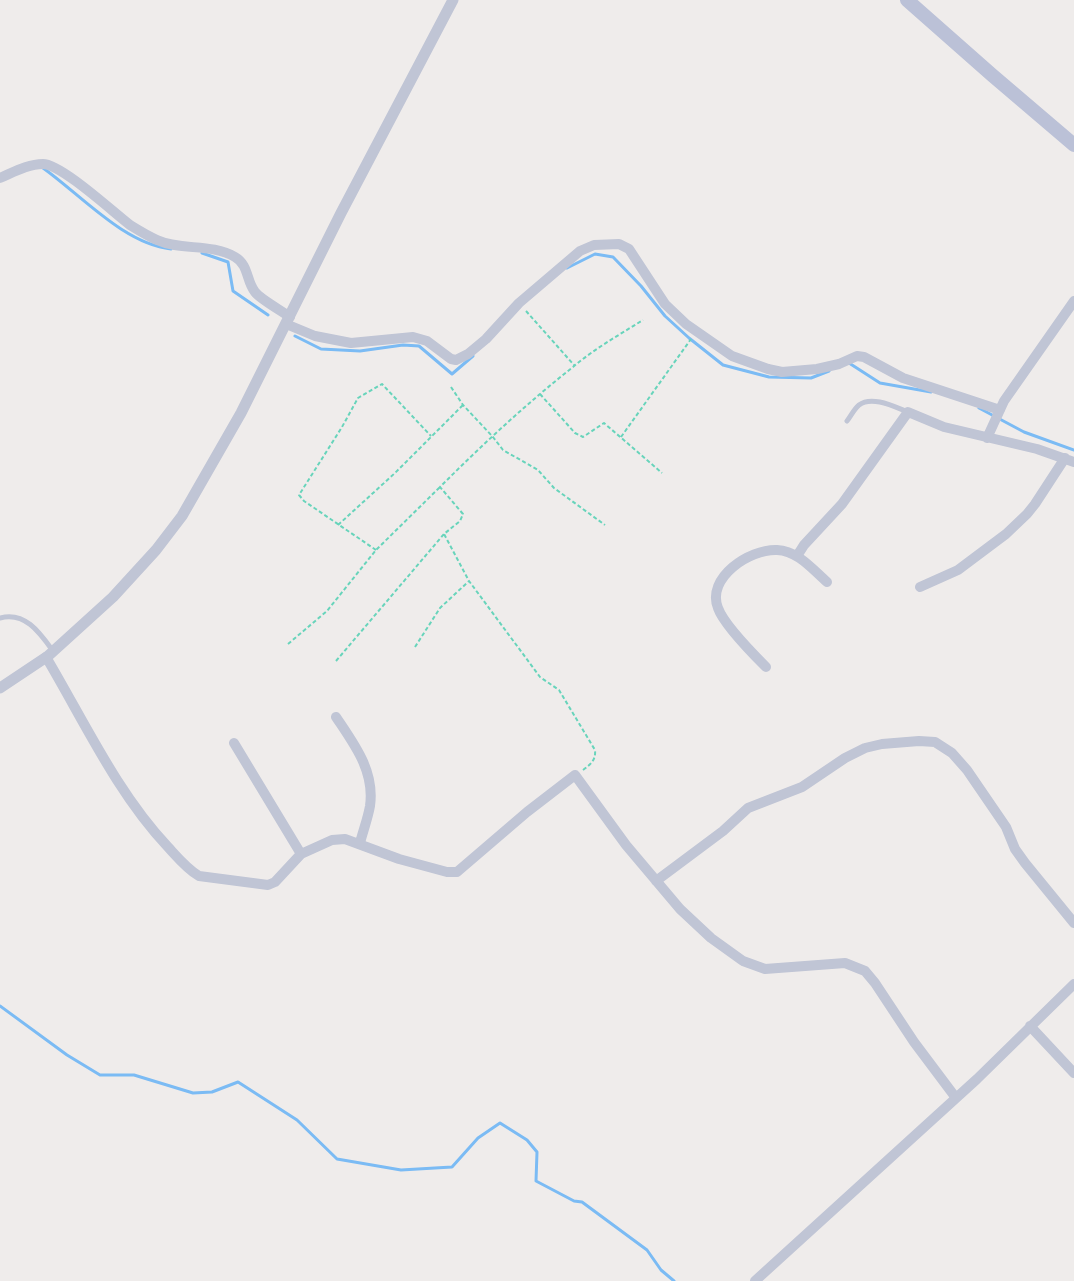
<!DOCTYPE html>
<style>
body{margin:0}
canvas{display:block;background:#efeceb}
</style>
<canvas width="1074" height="1281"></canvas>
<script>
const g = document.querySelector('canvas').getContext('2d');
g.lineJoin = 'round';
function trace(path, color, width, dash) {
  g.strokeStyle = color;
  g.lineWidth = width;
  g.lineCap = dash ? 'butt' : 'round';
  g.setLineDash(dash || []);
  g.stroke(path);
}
const stream = new Path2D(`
 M43 168C81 195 124 244 171 249
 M202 253 228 262 233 291 268 315
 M567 268 595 254 613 257 641 286 665 316 689 338 723 365 769 377 811 378 829 371
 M295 336 321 349 360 351 403 345 419 346 452 374 473 356
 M849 363 880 383 931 392
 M979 408 1024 432 1074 450
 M0 1006 67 1055 100 1075H134L193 1093 212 1092 238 1082 297 1120 337 1159 401 1170 452 1167 478 1138 500 1123 527 1140 537 1152 536 1181 574 1201 582 1202 647 1250 661 1270 674 1281`);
const path = new Path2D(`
 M526 311 574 365
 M451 387 463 405 493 437 503 450 538 470 554 488 605 525
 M540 394 575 433 583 437 604 423 662 473
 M621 437 691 339
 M338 525 395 473 463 405
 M376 550 304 501 299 495 342 427 358 398 382 384 431 436
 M288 644 327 611 376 550 440 487
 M415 647 440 608 469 581
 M336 661 444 534
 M583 770C591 764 596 760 595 750L559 690 540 677 469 581 444 534 460 521 463 514 440 487C482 445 526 404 573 367 594 349 619 335 643 320`);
const service = new Path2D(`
 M847 421C851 416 854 409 859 405 872 395 895 407 908 412
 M0 618C25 611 40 633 53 651`);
const minor = new Path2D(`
 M0 178C14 172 28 164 43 164 61 164 113 212 130 225 138 230 148 236 157 240 181 251 211 243 235 257 249 265 246 281 255 292 260 299 282 311 290 317
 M286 324 315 336 351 343 413 337 427 341 451 359 456 360 468 354 486 339 519 303 580 251 594 245 619 244 629 249 665 304 686 324 732 356 768 369 782 372 817 369 839 364 857 356 864 357 903 378 1000 410
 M987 438 1004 401 1074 301
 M797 556 804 545 842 504 908 412 944 427 1037 449 1074 462
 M920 587 958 570 1006 534 1027 514 1035 504 1065 458
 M46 657C84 721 117 793 168 847 178 858 187 869 199 876L268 885 275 882 301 854 332 840 345 839 399 859 447 872H457L527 812 575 775 626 845 680 909 711 938 743 961 765 969 845 963 865 971 875 983 914 1042 956 1098
 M766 667C753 654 724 625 718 608 706 578 749 549 777 550 798 551 812 569 827 582
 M336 717C354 744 375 771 370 806 368 818 363 831 360 843
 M234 743 301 854
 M656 881 723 831 748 808 802 787 845 758 865 748 882 744 919 741 935 742 952 753 967 770 1006 827 1015 849 1025 863 1074 923
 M1030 1026 1074 1073
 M755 1281 977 1079 1074 984`);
const tertiary = new Path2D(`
 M0 688 48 656 113 597 156 550 182 516 241 413 341 213 453 0`);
const secondary = new Path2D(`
 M907 0 992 75 1074 145`);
trace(stream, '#7bbbf4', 3);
trace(path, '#68d4bb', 2, [4, 2.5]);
trace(service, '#c0c5d5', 5);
trace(minor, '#c0c5d5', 10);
trace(tertiary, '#c0c5d5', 11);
trace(secondary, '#bbc1d7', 14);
</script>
